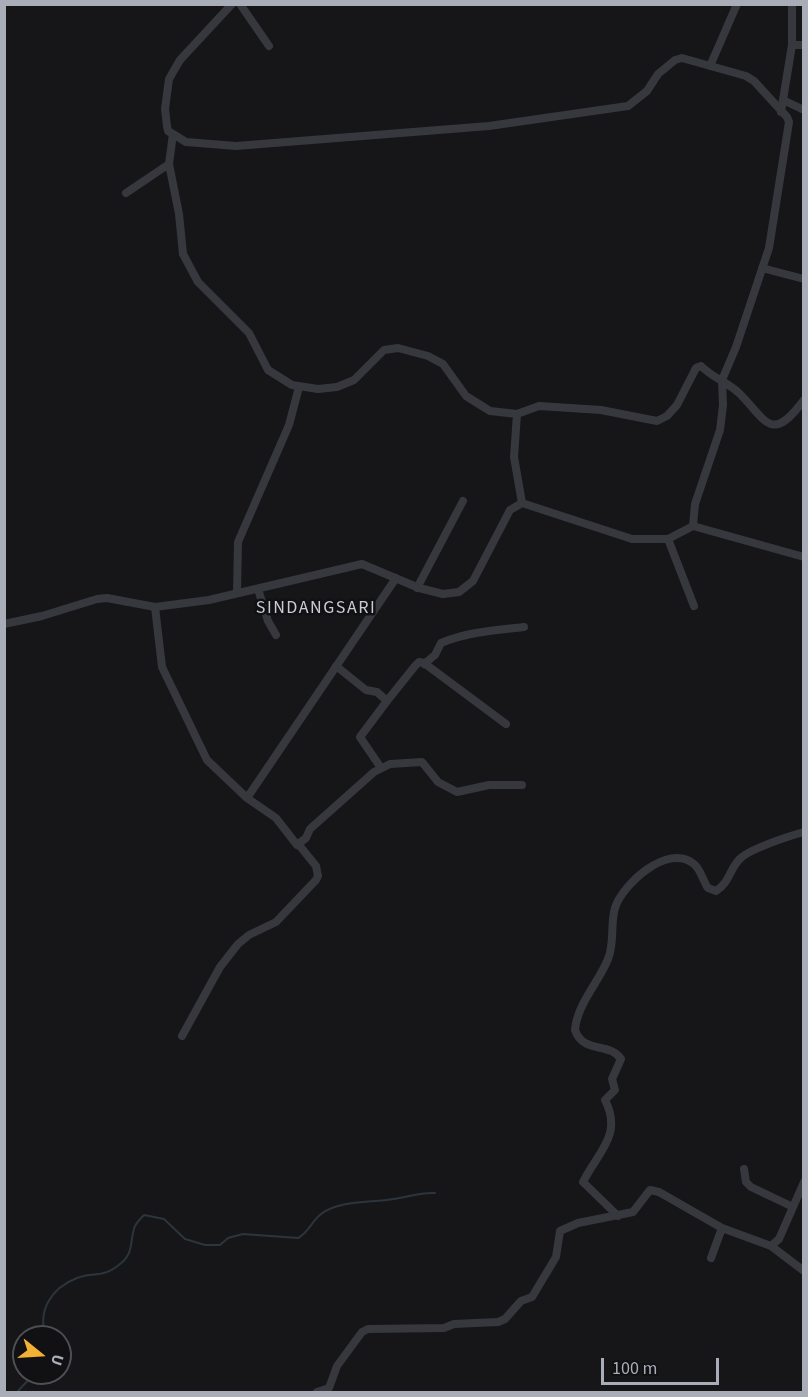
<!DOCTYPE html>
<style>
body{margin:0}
#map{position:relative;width:808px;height:1397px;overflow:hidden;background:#161618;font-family:"Source Sans 3",sans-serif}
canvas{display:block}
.frame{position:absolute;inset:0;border:6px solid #a8adb8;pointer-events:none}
.north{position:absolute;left:12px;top:1325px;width:60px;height:60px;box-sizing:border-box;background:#111113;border:2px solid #4d4f55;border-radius:50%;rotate:108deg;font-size:16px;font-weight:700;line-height:24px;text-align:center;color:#a8adb8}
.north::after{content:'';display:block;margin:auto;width:21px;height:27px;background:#f2b134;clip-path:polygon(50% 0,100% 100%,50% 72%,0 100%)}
.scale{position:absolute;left:601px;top:1358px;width:118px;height:27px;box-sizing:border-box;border:3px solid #a8adb8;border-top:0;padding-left:8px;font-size:18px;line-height:21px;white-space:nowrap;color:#a8adb8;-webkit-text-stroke:4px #111113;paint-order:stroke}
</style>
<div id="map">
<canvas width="808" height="1397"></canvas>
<div class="frame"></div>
<div class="north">U</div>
<div class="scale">100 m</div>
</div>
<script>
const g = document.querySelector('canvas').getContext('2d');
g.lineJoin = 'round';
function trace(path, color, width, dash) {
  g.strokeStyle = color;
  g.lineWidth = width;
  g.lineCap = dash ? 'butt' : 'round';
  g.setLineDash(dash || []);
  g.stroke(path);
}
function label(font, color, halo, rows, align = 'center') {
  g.font = font + ' "Source Sans 3",sans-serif';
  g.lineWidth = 5;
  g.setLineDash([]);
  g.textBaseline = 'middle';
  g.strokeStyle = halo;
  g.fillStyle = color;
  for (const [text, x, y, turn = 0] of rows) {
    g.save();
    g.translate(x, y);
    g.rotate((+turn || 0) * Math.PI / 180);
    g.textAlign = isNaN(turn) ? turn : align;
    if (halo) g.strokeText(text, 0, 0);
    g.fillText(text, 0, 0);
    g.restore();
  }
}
const stream = new Path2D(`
 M46 1337C37 1311 51 1288 77 1278 95 1271 102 1279 120 1264 135 1252 129 1241 135 1226 137 1222 141 1218 144 1215L164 1219 185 1239 205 1245H220L228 1238 243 1234 298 1238C308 1233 312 1221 321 1214 339 1200 371 1203 394 1199 409 1197 420 1192 435 1193
 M17 1392 35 1373`);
const minor = new Path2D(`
 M232 4 180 60 169 79 165 109 167 126 168 131 186 142 236 146 489 126 628 106 647 91 658 74 675 60 682 58 746 76 754 81 787 117 789 122 769 248 736 347 722 380 723 405 720 430 695 504 693 526
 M240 4 269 46
 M792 45H804
 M710 66 737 4
 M783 100 804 110
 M781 112 792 45V4
 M173 134 169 164 179 214 183 254 198 282 249 333 268 370 292 385 318 389 337 387 354 380 384 350 398 348 428 356 443 364 466 396 490 411 517 414 539 406 601 410 657 421 667 416 677 405 696 368 701 366C713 378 727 382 739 393 767 421 771 444 804 400
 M126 193 169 164
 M762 268 804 279
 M517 414 514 457 522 503
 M668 539 694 606
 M417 588 463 501
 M258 589 268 621 276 635
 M237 593 238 542 289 425 299 387
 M155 607 162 667 207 760 247 798 396 578
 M4 624 42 616 97 599 107 598 155 607 209 600 362 564 419 588 443 594 459 592 473 581 510 510 522 503 632 539H668L693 526 804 557
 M424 664 435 655 441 643C467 632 496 630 524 627
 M336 666 366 690 377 692 387 701 415 666 419 662 424 663 506 724
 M381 768 360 737 387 701
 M247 798 276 818 297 845 306 838 310 829 374 772 390 764 422 762 438 782 457 792 489 785H522
 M182 1036 220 967 238 944 249 935 276 922 316 880 318 876 316 866 299 845
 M744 1169 746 1182 751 1187 793 1207
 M618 1216 583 1182C598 1152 623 1135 605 1100L615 1090 612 1079 621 1059C610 1042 583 1054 575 1030 577 1004 599 982 608 959 615 942 610 924 615 908 622 885 668 842 694 864 701 870 703 881 708 888L716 891C730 883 730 866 742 857 753 848 789 836 804 832
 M771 1246 804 1271
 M711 1258 722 1228
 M317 1392 329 1388 337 1366 362 1332 368 1329 444 1328 454 1324 498 1322 505 1319 521 1301 532 1297 556 1257 560 1231 578 1223 633 1212 650 1190 659 1192 722 1228 771 1246 779 1239 804 1182`);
const quarterNames = [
 ["SINDANGSARI",316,609]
];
trace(stream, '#2c353c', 2);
trace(minor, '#37383d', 8);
g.letterSpacing = '1.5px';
label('18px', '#c9ccd4', '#111113', quarterNames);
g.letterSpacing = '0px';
</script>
